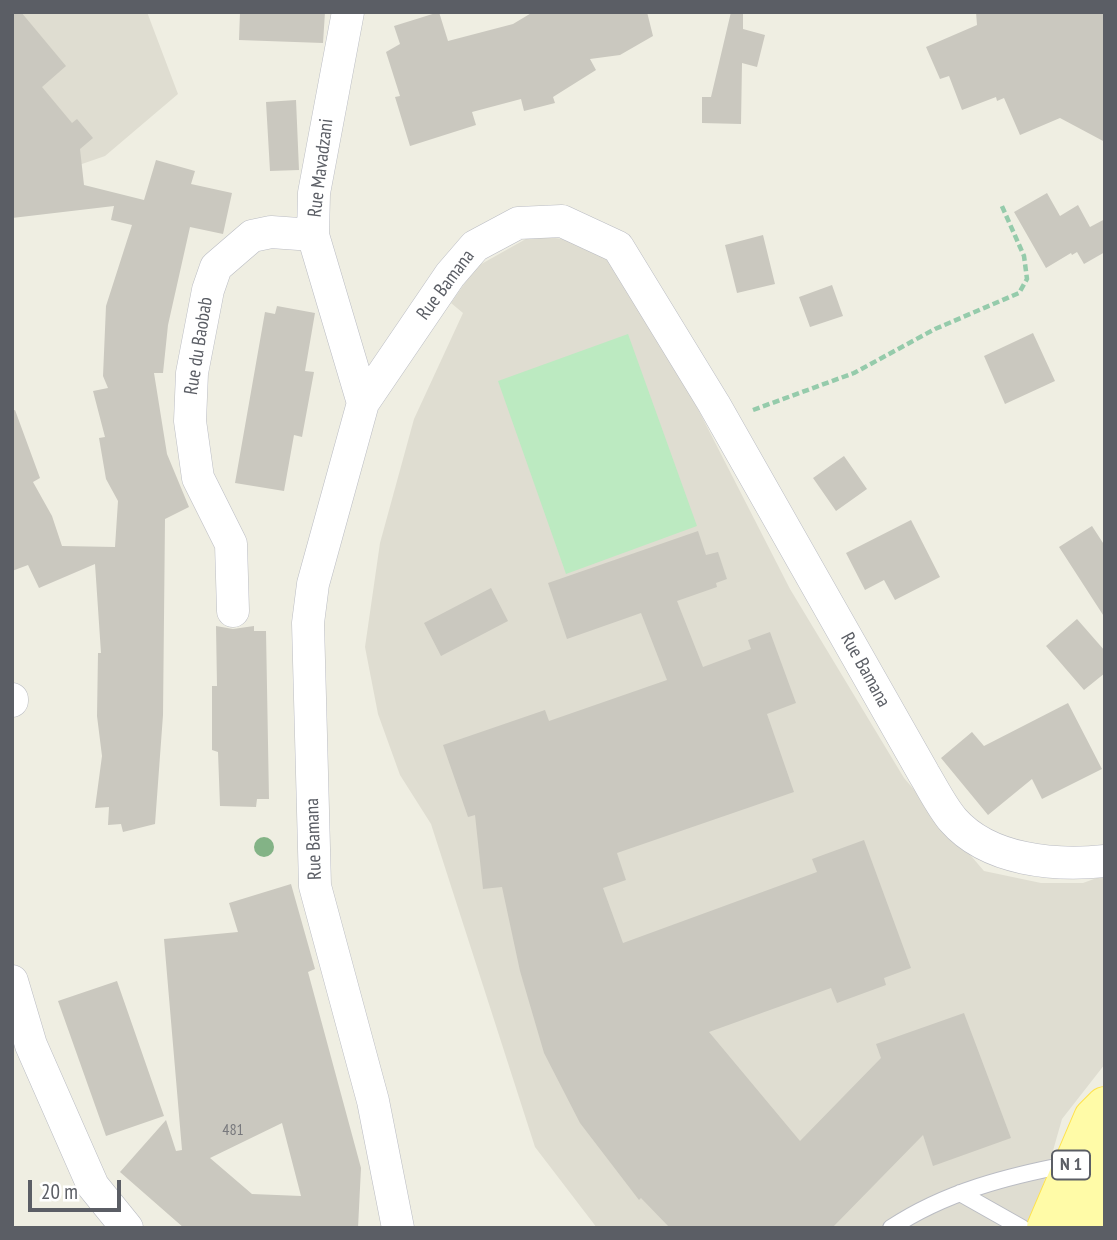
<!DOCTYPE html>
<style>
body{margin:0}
#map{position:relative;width:1117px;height:1240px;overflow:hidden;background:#efeee2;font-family:"PT Sans Narrow",sans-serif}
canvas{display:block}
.frame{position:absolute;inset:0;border:14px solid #5b5e65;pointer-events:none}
.scale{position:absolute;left:28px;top:1180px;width:93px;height:32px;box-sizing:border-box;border:4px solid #5b5e65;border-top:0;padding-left:9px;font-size:21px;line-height:24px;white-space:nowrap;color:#5b5e65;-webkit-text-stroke:5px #fff;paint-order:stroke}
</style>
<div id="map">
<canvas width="1117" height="1240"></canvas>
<div class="frame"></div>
<div class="scale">20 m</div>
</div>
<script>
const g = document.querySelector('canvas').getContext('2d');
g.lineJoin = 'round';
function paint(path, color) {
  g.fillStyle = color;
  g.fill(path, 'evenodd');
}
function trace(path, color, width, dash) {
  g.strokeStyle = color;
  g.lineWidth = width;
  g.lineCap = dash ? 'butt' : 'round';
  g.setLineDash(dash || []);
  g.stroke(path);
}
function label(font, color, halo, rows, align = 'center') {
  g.font = font + ' "PT Sans Narrow",sans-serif';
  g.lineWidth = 5;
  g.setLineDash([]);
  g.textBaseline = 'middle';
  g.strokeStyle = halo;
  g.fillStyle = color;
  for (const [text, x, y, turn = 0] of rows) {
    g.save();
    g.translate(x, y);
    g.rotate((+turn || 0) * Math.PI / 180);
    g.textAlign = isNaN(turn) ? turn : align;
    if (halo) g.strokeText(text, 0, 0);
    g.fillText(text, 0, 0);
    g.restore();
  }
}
const education = new Path2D(`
 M12 12H147L178 94 105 156 53 174Z
 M533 235 577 241 607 258 658 331 790 589 904 778 984 871 1041 883H1083L1105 875V1064L1062 1119 1031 1228H597L535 1147 431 824 400 775 378 714 365 647 380 543 414 419 463 313 451 303 476 267Z`);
const green = new Path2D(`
 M628 334 697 526 566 574 498 381Z`);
const building = new Path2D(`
 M12 12H21L66 66 42 87 72 123 77 119 93 138 80 149 84 185 144 200 156 160 195 171 191 184 232 193 223 234 190 227 168 325 163 373H154L167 454 189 507 165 519 163 715 155 824 123 832 121 824 108 825 109 807 95 808 102 756 97 716 98 653H101L95 564 39 588 28 565 12 571V411L15 410 40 478 33 482 52 516 62 546 115 547 118 501 106 479 99 438 105 437 93 391 108 388 103 376 106 306 132 225 111 220 114 206 12 218Z
 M240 12H325L323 43 239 40Z
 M439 12 448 41 513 24 533 12H647L653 36 620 55 590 59 596 70 553 97 555 103 524 111 521 99 472 112 476 125 410 146 395 97 400 96 386 52 400 44 394 26Z
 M731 12H743V29L765 35 757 67 742 63 741 124 702 123V97H711Z
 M976 12H1105V142L1060 118 1020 135 1004 98 997 101 996 97 962 110 949 76 940 79 926 47 977 25Z
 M296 100 299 170 270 171 266 102Z
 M1047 193 1060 216 1078 205 1090 227 1105 219V252L1084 264 1077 252 1072 255 1071 253 1046 268 1014 212Z
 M763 235 775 284 737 293 725 245Z
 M832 285 843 316 810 327 799 297Z
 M277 306 315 313 305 371 314 372 302 437 294 435 284 491 235 483 265 312 275 314Z
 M1033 333 1055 381 1005 404 984 356Z
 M844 456 867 489 836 511 813 478Z
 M911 520 940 577 895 600 884 580 865 590 846 553Z
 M1092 526 1105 546V618L1059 547Z
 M698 531 706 555 718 552 727 579 716 583 717 587 677 601 703 667 751 649 748 640 770 632 796 703 767 714 794 792 617 853 626 880 603 888 623 943 817 872 812 859 864 840 911 968 884 978 886 985 837 1003 831 988 709 1032 800 1141 881 1058 876 1044 964 1013 1011 1138 933 1166 923 1135 832 1228H670L641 1198 639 1200 580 1123 544 1053 520 971 502 887 483 889 475 815 468 817 443 745 545 710 549 721 667 680 641 613 567 639 548 583Z
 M491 588 508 621 441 656 424 623Z
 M1077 619 1105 651V673L1084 690 1046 646Z
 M216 626 233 629 254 626V631H266L269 799H257L256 807 220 806 218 752 212 750V686H217Z
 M1068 703 1102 769 1042 799 1032 779 988 815 941 758 972 732 984 746Z
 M291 884 315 969 308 972 361 1168 358 1228H184L120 1172 166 1120 176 1151 182 1150 164 939 238 932 229 903ZM282 1123 301 1196 252 1194 210 1158Z
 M117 981 164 1116 106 1136 58 1001Z`);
const path = new Path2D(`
 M753 410 854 373 935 329 1019 293 1027 279 1024 256 1001 204`);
const lane = new Path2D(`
 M960 1193 1022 1228
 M891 1228C945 1192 1008 1176 1071 1164`);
const street = new Path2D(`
 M348 12 314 193 313 235 363 403
 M233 611 231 544 198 478 190 421 192 373 208 290 216 267 252 236 271 232 313 235
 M12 699V701
 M12 981 31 1045 93 1186 127 1228
 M398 1228 373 1101 315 886 308 623 313 584 363 403 450 275 475 246 518 223 562 221 618 247 714 404 924 774C933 789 942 807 953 820 989 861 1055 866 1105 861`);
const primary = new Path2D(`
 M1046 1228 1093 1118 1105 1106
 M1086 1228 1095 1174 1105 1150`);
const trees = [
 [264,847]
];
const numberNames = [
 ["481",233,1130]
];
const shields = [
 [1071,1165,38]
];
const shieldNames = [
 ["N 1",1071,1165]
];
const streetNames = [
 ["Rue Mavadzani",321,168,-83],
 ["Rue Bamana",446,285,-53],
 ["Rue du Baobab",199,346,-81],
 ["Rue Bamana",865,670,61],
 ["Rue Bamana",314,839,-92]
];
paint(education, '#dfddd1');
paint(green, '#bceac1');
paint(building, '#cac8bf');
trace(lane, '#babcc3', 18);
trace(street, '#babcc3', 33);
trace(primary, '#ffe24b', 40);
trace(path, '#95cbab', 4.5, [7, 3.5]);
trace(lane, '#fff', 16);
trace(street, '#fff', 32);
trace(primary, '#fffba7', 38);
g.fillStyle = '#83b386';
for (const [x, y] of trees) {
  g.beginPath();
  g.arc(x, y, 10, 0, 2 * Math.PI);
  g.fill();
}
label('16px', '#77787c', null, numberNames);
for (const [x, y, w] of shields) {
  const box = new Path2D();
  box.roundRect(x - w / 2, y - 14.5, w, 29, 5);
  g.fillStyle = '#fff';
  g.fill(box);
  trace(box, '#5b5e65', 2);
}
label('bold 18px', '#5b5e65', null, shieldNames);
label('19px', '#5b5e65', '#fff', streetNames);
</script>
